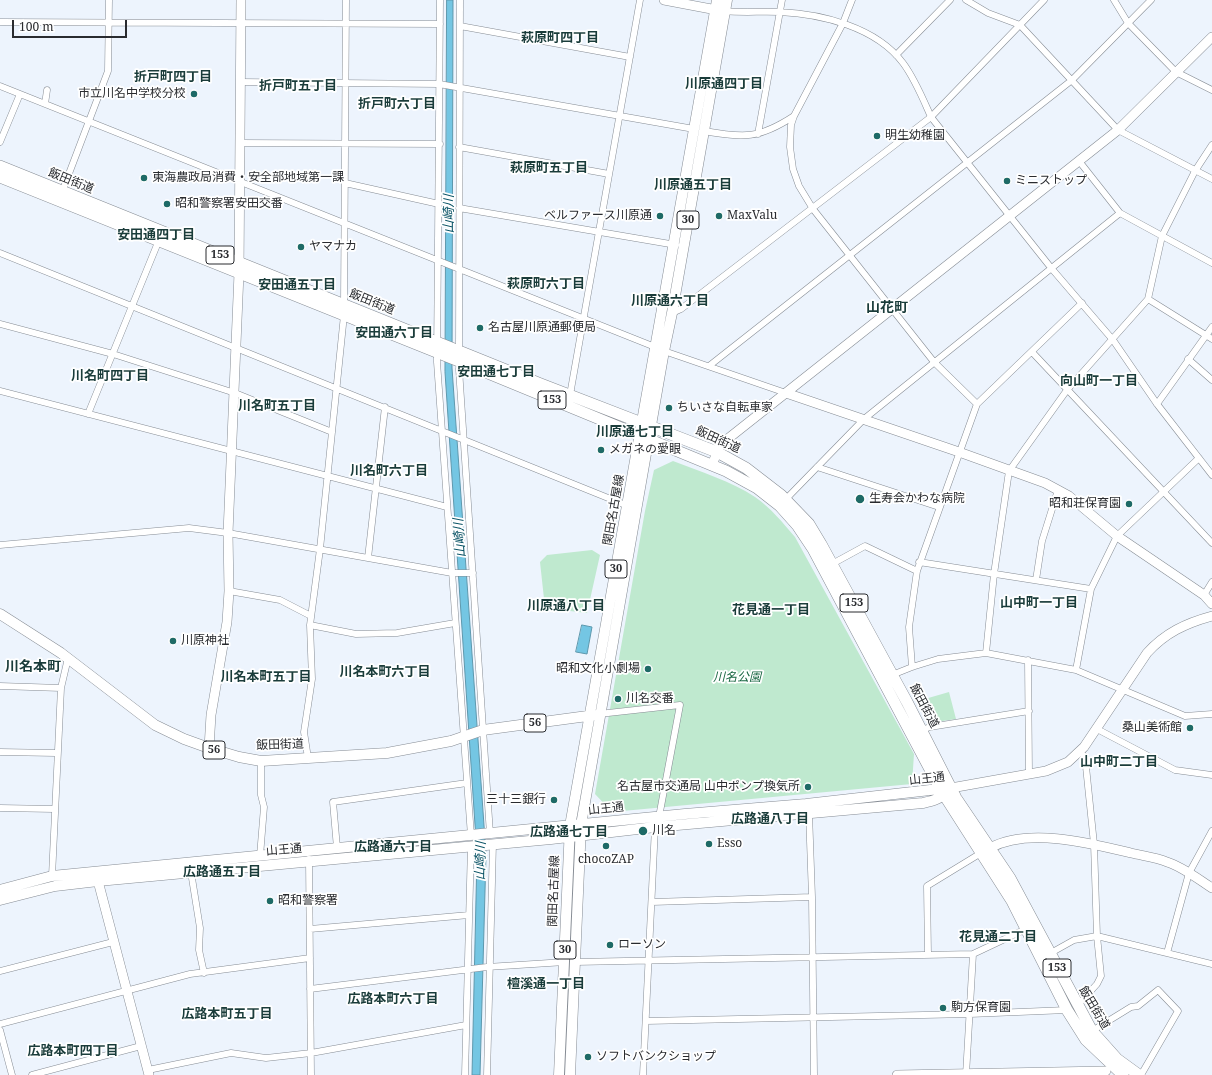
<!DOCTYPE html>
<meta charset="utf-8">
<style>
body{margin:0}
#map{position:relative;width:1212px;height:1075px;overflow:hidden;background:#edf4fd;font-family:"Noto Serif",serif}
canvas{display:block}
.scale{position:absolute;left:12px;top:20px;width:115px;height:18px;box-sizing:border-box;border:2px solid #292b2f;border-top:0;padding-left:5px;font-size:12px;line-height:14px;white-space:nowrap;color:#292b2f;-webkit-text-stroke:3px #fff;paint-order:stroke}
</style>
<div id="map">
<canvas width="1212" height="1075"></canvas>
<div class="scale">100 m</div>
</div>
<script>
const g = document.querySelector('canvas').getContext('2d');
g.lineJoin = 'round';
function paint(path, color) {
  g.fillStyle = color;
  g.fill(path, 'evenodd');
}
function trace(path, color, width, dash) {
  g.strokeStyle = color;
  g.lineWidth = width;
  g.lineCap = dash ? 'butt' : 'round';
  g.setLineDash(dash || []);
  g.stroke(path);
}
function label(font, color, halo, rows, align = 'center') {
  g.font = font + ' "Noto Serif","Noto Sans JP",serif';
  g.lineWidth = 3.5;
  g.setLineDash([]);
  g.textBaseline = 'middle';
  g.strokeStyle = halo;
  g.fillStyle = color;
  for (const [text, x, y, turn = 0] of rows) {
    g.save();
    g.translate(x, y);
    g.rotate((+turn || 0) * Math.PI / 180);
    g.textAlign = isNaN(turn) ? turn : align;
    if (halo) g.strokeText(text, 0, 0);
    g.fillText(text, 0, 0);
    g.restore();
  }
}
const green = new Path2D(`
 M673 461C701 472 731 481 755 497 771 508 783 523 795 537L914 754 912 784 612 812 595 794 645 511 654 470Z
 M592 550 600 555 587 613 545 608 540 562 547 555Z
 M949 692 956 719 929 723 918 701Z`);
const water = new Path2D(`
 M447 0H453L452 368 486 854 480 1075H472L477 855 445 372Z
 M582 625 592 627 587 654 576 652Z`);
const street = new Path2D(`
 M440 0 437 362 471 836
 M852 0 843 23 794 116 791 125 790 147 793 169 799 186 813 209 934 362 977 404
 M966 0 988 13 1020 25 1118 130 1212 179
 M1114 0 1128 23 1176 72 1212 90
 M725 11C743 13 762 11 780 12 822 14 876 27 903 63 915 79 923 99 931 117L1052 269 1113 340 1157 404 1212 475
 M0 22 440 24
 M460 26 630 57
 M896 55 950 0
 M240 82 439 84 694 129
 M0 86 655 347
 M45 104 47 90
 M704 131C744 138 759 139 794 116
 M758 134 782 0
 M0 142 20 94
 M240 143 440 144
 M459 147 609 174
 M1079 161 1120 213 1212 263
 M345 183 439 204
 M62 192 108 71 109 0
 M459 208 676 245
 M0 253 628 506
 M1148 299 1212 339
 M344 305 346 0
 M672 313 681 309 931 117 1044 0
 M0 324 113 354 235 393 332 432
 M459 351 460 0
 M664 351 786 393
 M1032 352 1212 543
 M1188 359 1212 380
 M460 361 459 369 490 834
 M709 366 1072 80 1151 0
 M0 391 447 507
 M570 395 640 0
 M1157 404 1212 327
 M88 414 159 240
 M817 467 939 507
 M786 499 864 419 1120 213
 M0 545 189 528 228 533 452 573H473
 M368 558 385 407
 M919 562 1091 589
 M832 564 865 546 917 571
 M1036 580 1042 541 1058 490
 M229 591 280 600 311 616
 M1204 595 1212 582
 M310 625 356 634 397 633 455 623
 M986 653 994 574 1009 471 1067 390 1148 299 1162 236 1195 171 1212 145
 M1028 660 1029 774
 M912 667 909 627 917 571 977 404 1082 303
 M1076 670 1091 589 1117 536 1199 458
 M892 675 912 667 938 659 986 653 1076 670 1185 716 1212 714
 M0 686 61 688
 M599 714 680 705 659 817
 M1097 729 1175 770 1212 775
 M922 730 930 727 1029 711
 M0 752 56 753
 M308 758 304 732 312 679 310 625 320 549 344 315
 M0 808 54 809
 M809 813 812 897 814 1075
 M337 848 333 802 467 783
 M260 856 264 807 261 795V761
 M309 859 311 1075
 M191 872 200 928 199 950 204 973
 M52 876 61 688 68 658
 M652 902 812 897
 M310 929 469 915
 M1167 953 1189 873 1212 831
 M973 954 1026 929
 M1049 954 1074 940 1097 936 1212 964
 M928 955 927 886 981 853
 M575 962 973 954 966 1075
 M0 971 113 942
 M310 989 487 967 565 962
 M1077 1006 1097 984 1101 976 1097 936 1094 844 1085 757 1080 752
 M646 1021 970 1014 1067 1010
 M0 1024 190 974 310 958
 M0 1030 12 1075
 M1092 1031 1131 1007 1138 1006 1158 990 1178 1011 1141 1075
 M148 1070 231 1053 266 1058 311 1053 466 1025
 M32 1075 141 1046
 M465 1075 471 845
 M487 1075 493 843
 M643 1075 655 827`);
const secondary = new Path2D(`
 M664 0 722 11
 M786 393 959 452 1045 483 1069 496 1117 536 1204 595 1212 604
 M712 465 720 445 1118 130 1212 37
 M209 748 211 715 227 622 229 591 228 533 239 273 241 0
 M951 788 1046 771 1068 762 1084 747 1147 653C1165 633 1186 623 1212 616
 M990 848C1028 827 1090 843 1131 853 1143 856 1156 857 1167 862 1183 867 1198 879 1212 888
 M98 881 149 1075
 M897 1075 1106 1071`);
const primary = new Path2D(`
 M0 614 61 653 155 725 184 739 209 748 239 757 261 761 387 753 451 741 483 730 595 715
 M0 890 52 876 685 814 806 804 948 788
 M0 900 55 886 98 881 551 839 655 827 923 803C934 801 942 798 950 789
 M559 1075 570 826 717 0
 M570 1075 581 825 664 351 672 313 727 0`);
const highway = new Path2D(`
 M0 166 541 384 717 452 746 468 781 495 809 524 821 544 907 702 956 798 1010 878 1092 1031 1117 1059 1139 1075
 M0 177 456 360 726 471 757 488 780 506 797 525 813 549 941 790 1012 901 1067 1010 1086 1040 1123 1075`);
const markers = [
 [194,94,4,"#1e6a66"],
 [877,136,4,"#1e6a66"],
 [144,178,4,"#1e6a66"],
 [1007,181,4,"#1e6a66"],
 [167,204,4,"#1e6a66"],
 [660,216,4,"#1e6a66"],
 [719,216,4,"#1e6a66"],
 [301,247,4,"#1e6a66"],
 [480,328,4,"#1e6a66"],
 [669,408,4,"#1e6a66"],
 [601,450,4,"#1e6a66"],
 [860,499,5,"#1e6a66"],
 [1129,504,4,"#1e6a66"],
 [173,641,4,"#1e6a66"],
 [648,669,4,"#1e6a66"],
 [618,699,4,"#1e6a66"],
 [1190,728,4,"#1e6a66"],
 [808,787,4,"#1e6a66"],
 [554,800,4,"#1e6a66"],
 [643,831,5,"#1e6a66"],
 [709,844,4,"#1e6a66"],
 [606,846,4,"#1e6a66"],
 [270,901,4,"#1e6a66"],
 [610,945,4,"#1e6a66"],
 [943,1008,4,"#1e6a66"],
 [588,1057,4,"#1e6a66"]
];
const shields = [
 [688,220,22],
 [220,255,28],
 [552,400,28],
 [616,569,22],
 [854,603,28],
 [535,723,22],
 [214,750,22],
 [565,950,22],
 [1057,968,28]
];
const shieldNames = [
 ["30",688,220],
 ["153",220,255],
 ["153",552,400],
 ["30",616,569],
 ["153",854,603],
 ["56",535,723],
 ["56",214,750],
 ["30",565,950],
 ["153",1057,968]
];
const poiNames = [
 ["市立川名中学校分校",186,94,"right"],
 ["明生幼稚園",885,136],
 ["東海農政局消費・安全部地域第一課",152,178],
 ["ミニストップ",1015,181],
 ["昭和警察署安田交番",175,204],
 ["ベルファース川原通",652,216,"right"],
 ["MaxValu",727,216],
 ["ヤマナカ",309,247],
 ["名古屋川原通郵便局",488,328],
 ["ちいさな自転車家",677,408],
 ["メガネの愛眼",609,450],
 ["生寿会かわな病院",869,499],
 ["昭和荘保育園",1121,504,"right"],
 ["川原神社",181,641],
 ["昭和文化小劇場",640,669,"right"],
 ["川名交番",626,699],
 ["桑山美術館",1182,728,"right"],
 ["名古屋市交通局 山中ポンプ換気所",800,787,"right"],
 ["三十三銀行",546,800,"right"],
 ["川名",652,831],
 ["Esso",717,844],
 ["chocoZAP",606,860,"center"],
 ["昭和警察署",278,901],
 ["ローソン",618,945],
 ["駒方保育園",951,1008],
 ["ソフトバンクショップ",596,1057]
];
const streetNames = [
 ["飯田街道",71,181,22],
 ["飯田街道",372,302,22],
 ["飯田街道",718,440,24],
 ["関田名古屋線",614,510,-80],
 ["飯田街道",924,706,62],
 ["飯田街道",280,745,-2],
 ["山王通",927,779,-6],
 ["山王通",606,809,-6],
 ["山王通",284,850,-5],
 ["関田名古屋線",554,891,-88],
 ["飯田街道",1094,1008,59]
];
const parkNames = [
 ["川名公園",737,678]
];
const neighbourhoodNames = [
 ["萩原町四丁目",560,38],
 ["折戸町四丁目",173,77],
 ["川原通四丁目",724,84],
 ["折戸町五丁目",298,86],
 ["折戸町六丁目",397,104],
 ["萩原町五丁目",549,168],
 ["川原通五丁目",693,185],
 ["安田通四丁目",156,235],
 ["萩原町六丁目",546,284],
 ["安田通五丁目",297,285],
 ["川原通六丁目",670,301],
 ["安田通六丁目",394,333],
 ["安田通七丁目",496,372],
 ["川名町四丁目",110,376],
 ["向山町一丁目",1099,381],
 ["川名町五丁目",277,406],
 ["川原通七丁目",635,432],
 ["川名町六丁目",389,471],
 ["山中町一丁目",1039,603],
 ["川原通八丁目",566,606],
 ["花見通一丁目",771,610],
 ["川名本町六丁目",385,672],
 ["川名本町五丁目",266,677],
 ["山中町二丁目",1119,762],
 ["広路通八丁目",770,819],
 ["広路通七丁目",569,832],
 ["広路通六丁目",393,847],
 ["広路通五丁目",222,872],
 ["花見通二丁目",998,937],
 ["檀溪通一丁目",546,984],
 ["広路本町六丁目",393,999],
 ["広路本町五丁目",227,1014],
 ["広路本町四丁目",73,1051]
];
const waterNames = [
 ["山崎川",449,214,-90],
 ["山崎川",460,538,-94],
 ["山崎川",481,861,-89]
];
const quarterNames = [
 ["山花町",887,308],
 ["川名本町",33,667]
];
paint(green, '#bfe9cf');
paint(water, '#74c6e3');
trace(water, '#5e98ad', 1);
trace(street, '#868c94', 7);
trace(secondary, '#868c94', 10);
trace(primary, '#868c94', 11);
trace(highway, '#868c94', 12);
trace(street, '#fff', 6);
trace(secondary, '#fff', 9);
trace(primary, '#fff', 10);
trace(highway, '#fff', 11);
for (const [x, y, r, color] of markers) {
  const dot = new Path2D();
  dot.arc(x, y, r, 0, 2 * Math.PI);
  g.fillStyle = color;
  g.fill(dot);
  trace(dot, '#fff', 1.5);
}
for (const [x, y, w] of shields) {
  const box = new Path2D();
  box.roundRect(x - w / 2, y - 9, w, 18, 3);
  g.fillStyle = '#fff';
  g.fill(box);
  trace(box, '#292b2f', 1);
}
label('bold 11px', '#292b2f', null, shieldNames);
label('12px', '#292b2f', '#fff', poiNames, 'left');
label('12px', '#292b2f', '#fff', streetNames);
label('italic 12px', '#176641', '#fff', parkNames);
label('bold 13px', '#1a3c3a', '#fff', neighbourhoodNames);
label('italic 13px', '#055063', '#fff', waterNames);
label('bold 14px', '#1a3c3a', '#fff', quarterNames);
</script>
